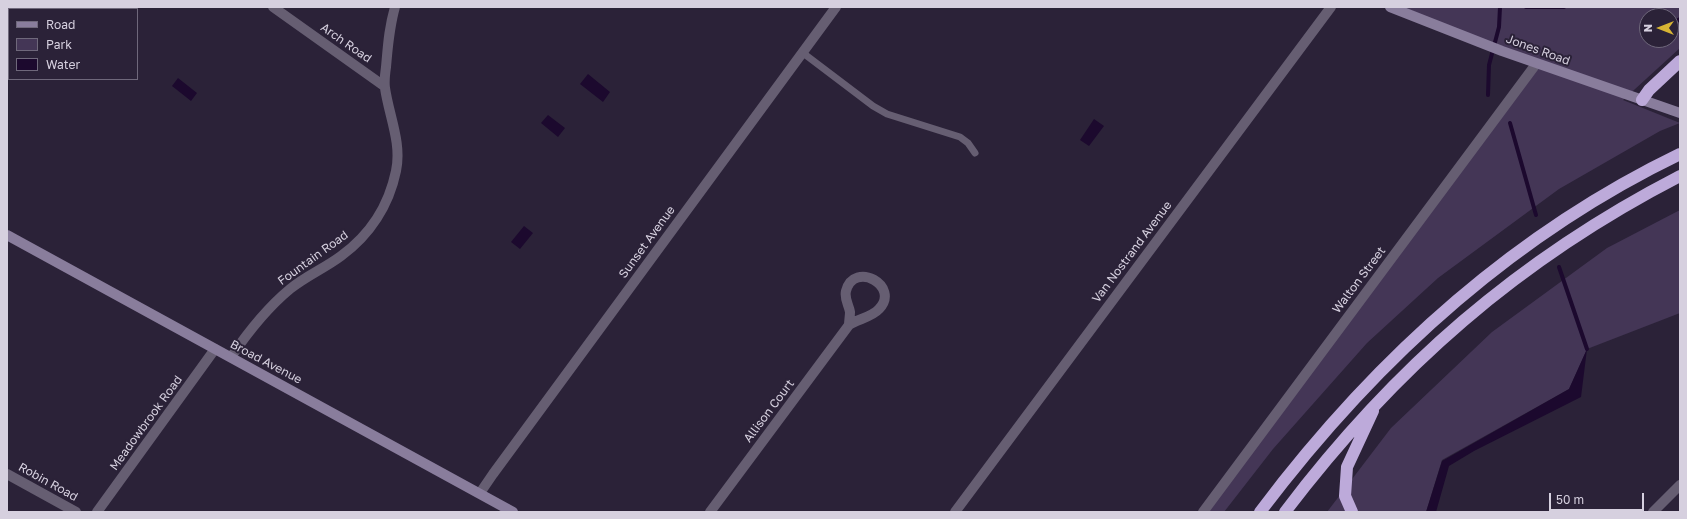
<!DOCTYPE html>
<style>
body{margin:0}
#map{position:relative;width:1687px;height:519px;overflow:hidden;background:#2b2238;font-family:"Golos Text",sans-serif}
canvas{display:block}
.frame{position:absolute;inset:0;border:8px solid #d6d0df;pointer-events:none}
.legend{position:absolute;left:8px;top:8px;width:130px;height:72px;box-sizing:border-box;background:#2b2238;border:1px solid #6f687b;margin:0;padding:5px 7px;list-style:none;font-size:12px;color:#d6d0df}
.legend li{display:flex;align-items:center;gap:8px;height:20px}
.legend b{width:20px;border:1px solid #6f687b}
.north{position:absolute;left:1639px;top:8px;width:40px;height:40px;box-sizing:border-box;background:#2b2238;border:1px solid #6f687b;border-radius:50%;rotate:270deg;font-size:11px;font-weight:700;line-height:16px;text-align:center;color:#d6d0df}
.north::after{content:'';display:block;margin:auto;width:14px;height:18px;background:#d7b434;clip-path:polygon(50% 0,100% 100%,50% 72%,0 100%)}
.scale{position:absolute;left:1549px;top:493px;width:95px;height:18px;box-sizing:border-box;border:2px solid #d6d0df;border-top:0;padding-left:5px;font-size:12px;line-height:14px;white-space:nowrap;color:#d6d0df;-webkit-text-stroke:3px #2b2238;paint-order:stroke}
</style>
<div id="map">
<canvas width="1687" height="519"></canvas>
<div class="frame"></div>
<ul class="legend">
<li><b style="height:5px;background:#897d9c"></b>Road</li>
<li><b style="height:11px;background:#443656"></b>Park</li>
<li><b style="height:11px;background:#1c092e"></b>Water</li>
</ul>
<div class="north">N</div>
<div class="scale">50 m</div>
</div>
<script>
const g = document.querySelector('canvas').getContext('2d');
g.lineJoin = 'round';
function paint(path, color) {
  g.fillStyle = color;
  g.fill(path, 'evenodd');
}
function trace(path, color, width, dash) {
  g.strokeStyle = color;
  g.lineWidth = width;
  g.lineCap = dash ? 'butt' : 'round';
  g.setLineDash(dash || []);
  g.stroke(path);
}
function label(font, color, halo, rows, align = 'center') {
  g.font = font + ' "Golos Text",sans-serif';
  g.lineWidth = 4;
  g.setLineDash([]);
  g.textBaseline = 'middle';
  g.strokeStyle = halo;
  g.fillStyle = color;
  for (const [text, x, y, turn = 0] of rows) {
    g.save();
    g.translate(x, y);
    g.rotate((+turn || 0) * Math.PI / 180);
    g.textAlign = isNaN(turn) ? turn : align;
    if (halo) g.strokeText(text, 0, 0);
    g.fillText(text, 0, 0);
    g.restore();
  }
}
const green = new Path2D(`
 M1388 7H1680V48L1623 100 1680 123 1660 131 1559 189 1438 278 1367 343 1273 449 1224 512H1204L1541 61ZM1647 16H1671V40H1647Z
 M1680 210V313L1587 349 1569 389 1442 460 1426 512H1327L1391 428 1492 332 1607 248Z`);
const water = new Path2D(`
 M588 74 610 92 603 102 580 84Z
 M178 78 197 93 191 101 172 86Z
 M548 115 565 128 558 137 541 123Z
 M1094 119 1104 126 1089 146 1080 140Z
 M524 226 533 233 520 249 511 242Z
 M1587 349 1581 397 1474 451 1449 466 1436 512H1426L1442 461 1569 389Z`);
const stream = new Path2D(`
 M1526 7H1564
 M1657 7 1660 16
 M1671 24 1680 19
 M1488 95 1489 65 1499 27 1500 7
 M1510 123 1536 215
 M1559 267 1587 349`);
const lane = new Path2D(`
 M803 53 873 106 887 114 960 137 968 143 975 153`);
const street = new Path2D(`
 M273 7 384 86
 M231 357C248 332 267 308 290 289 306 276 325 268 341 256 370 235 389 205 396 171 402 143 389 116 385 88 384 81 385 74 386 67 388 45 389 28 395 7
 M7 474 76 512
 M480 493 493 474 836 7
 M97 512 215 349
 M710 512 849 325C858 319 872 317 879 309 901 286 854 260 846 291 844 299 849 305 850 312 850 316 849 321 849 325
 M955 512 1331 7
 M1203 512 1536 64
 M1653 512 1680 485`);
const secondary = new Path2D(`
 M1390 7 1502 51 1680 113
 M7 235 513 512`);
const highway = new Path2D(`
 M1642 100 1649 90 1680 61
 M1260 512C1373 362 1510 236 1680 154
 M1285 512C1394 368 1519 259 1680 176
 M1352 512 1345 496 1347 467 1373 411`);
const streetNames = [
 ["Arch Road",346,43,35],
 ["Jones Road",1538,50,20],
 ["Sunset Avenue",647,242,-54],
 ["Van Nostrand Avenue",1132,252,-53],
 ["Fountain Road",313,258,-36],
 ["Walton Street",1359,280,-53],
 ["Broad Avenue",266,362,28],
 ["Allison Court",769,411,-53],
 ["Meadowbrook Road",146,423,-54],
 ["Robin Road",48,482,29]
];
paint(green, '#443656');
paint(water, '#1c092e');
trace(stream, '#1c092e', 4);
trace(lane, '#665e72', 7);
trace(street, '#665e72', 10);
trace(secondary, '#897d9c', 10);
trace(highway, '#bdaada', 12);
label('12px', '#d6d0df', '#2b2238', streetNames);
</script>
